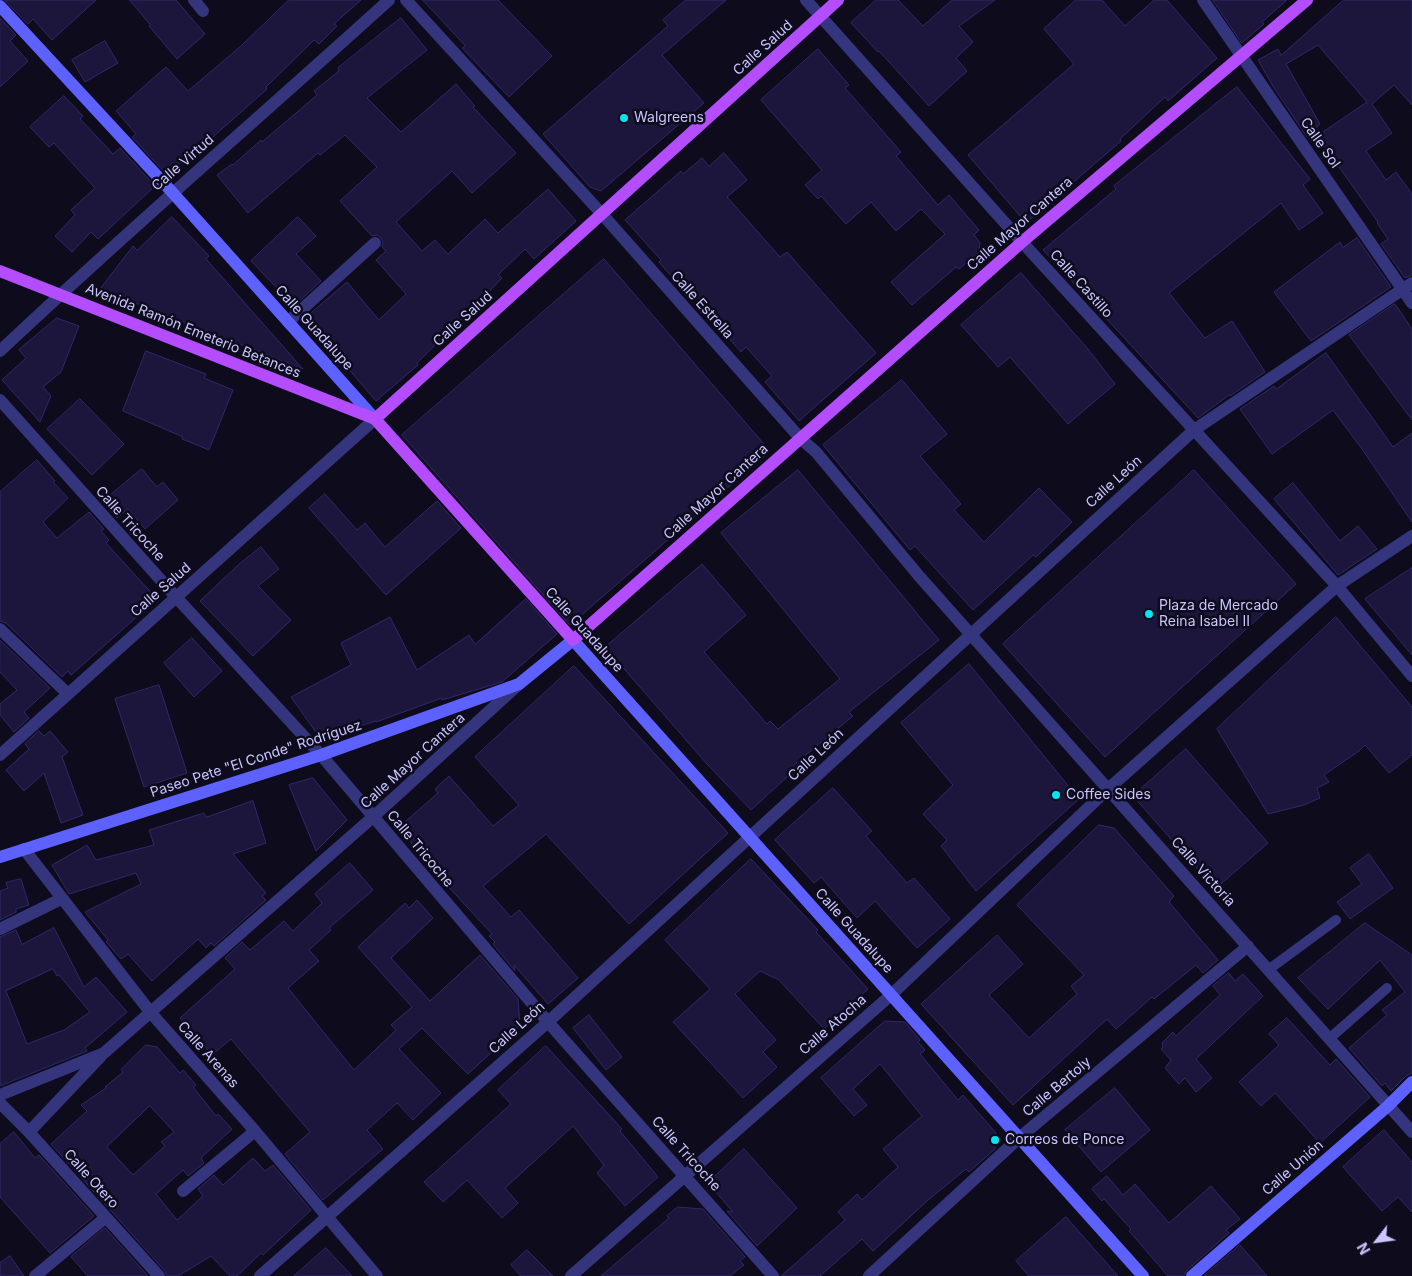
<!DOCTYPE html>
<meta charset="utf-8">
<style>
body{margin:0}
#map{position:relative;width:1412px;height:1276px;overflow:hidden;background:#0d0b1c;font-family:Inter,sans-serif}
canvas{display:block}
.north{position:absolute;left:1352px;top:1216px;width:50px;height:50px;-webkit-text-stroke:4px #0d0b1c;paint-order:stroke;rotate:240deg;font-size:14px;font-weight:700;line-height:20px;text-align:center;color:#c9c6ff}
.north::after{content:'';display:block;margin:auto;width:18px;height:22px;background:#c9c6ff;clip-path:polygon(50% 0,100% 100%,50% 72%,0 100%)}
</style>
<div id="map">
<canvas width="1412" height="1276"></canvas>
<div class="north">N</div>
</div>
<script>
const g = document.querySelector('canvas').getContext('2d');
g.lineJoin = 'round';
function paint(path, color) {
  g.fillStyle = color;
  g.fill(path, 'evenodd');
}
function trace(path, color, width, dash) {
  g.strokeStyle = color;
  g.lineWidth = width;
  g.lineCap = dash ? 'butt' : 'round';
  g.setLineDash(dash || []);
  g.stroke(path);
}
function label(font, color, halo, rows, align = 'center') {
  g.font = font + ' Inter,sans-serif';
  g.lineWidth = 5;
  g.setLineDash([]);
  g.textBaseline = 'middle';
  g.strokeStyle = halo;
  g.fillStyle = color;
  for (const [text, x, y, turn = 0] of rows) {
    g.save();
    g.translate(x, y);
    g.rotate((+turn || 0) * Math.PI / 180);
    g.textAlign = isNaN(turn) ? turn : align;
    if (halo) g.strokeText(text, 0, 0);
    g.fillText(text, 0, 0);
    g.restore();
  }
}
const building = new Path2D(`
 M5 0H96L52 40 33 19 28 24Z
 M130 0H176L205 34 177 59 149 26 150 25Z
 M289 0H361L334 24 337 26 319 44 314 40 266 87 267 89 187 160 185 159 167 175 132 137 136 134 116 111 166 67 188 91 241 46Z
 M423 0H498L552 56 509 97 462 48 465 46Z
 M686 0H726L662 55 704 103 601 191 590 187 543 134 668 26 663 20Z
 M876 0H898L923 26 952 0H995L959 26 973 42 956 58 967 71 929 106 879 51 878 52 851 23Z
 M1076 0H1102L1125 26 1154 0H1167L1217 58 1168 101 1165 97 1120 139 1121 141 1026 223 968 155 1074 64 1044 29Z
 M1213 0H1287L1262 22 1264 24 1242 43Z
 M1344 0H1412V105L1394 85 1372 104 1392 133 1366 151 1386 180 1396 172 1412 194V275L1405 278 1381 244 1388 239 1377 223 1378 222 1317 136 1367 102 1318 45 1286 64 1320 124 1307 137 1274 88 1258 60 1278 49 1281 55Z
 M0 18 16 35 10 41 28 61 0 87Z
 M401 18 427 50 367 98 401 132 456 84 475 106 473 107 516 153 472 193 452 171 396 222 422 251 435 240 448 254 485 219 498 233 548 189 576 221 534 259 525 249 498 275 502 278 482 299 417 363 418 365 376 401 305 318 347 282 379 320 406 294 376 260 386 251 382 247 383 242 381 238 377 235 372 236 340 201 377 167 345 135 320 155 318 153 248 213 217 175 232 164 233 165 261 140 262 142 317 95 314 91 339 71 338 68Z
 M105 41 118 63 85 82 72 60Z
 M818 49 849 85 845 88 901 152 896 156 938 205 949 195 979 230 974 235 980 243 979 252 959 269 956 267 912 305 891 282 945 234 921 209 896 231 871 202 846 224 821 196 818 199 805 185 822 170 761 100Z
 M1237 87 1310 179 1303 185 1323 213 1299 230 1281 203 1169 293 1205 338 1232 321 1265 372 1230 396 1229 395 1198 418 1043 250 1116 189 1114 186Z
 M64 96 83 116 80 119 113 154 120 148 155 186 98 239 91 232 72 252 55 236 75 215 71 210 95 188 54 143 49 147 30 127Z
 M724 153 747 180 727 197 780 257 787 252 876 353 799 421 765 382 772 376 746 347 741 352 679 281 677 283 659 262 661 260 625 220 681 171 683 174 702 158 709 166Z
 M172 217 209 256 206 259 303 369 100 289 133 246 137 250Z
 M298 217 316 236 296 254 321 281 294 306 251 261Z
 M1357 238 1391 287 1311 341 1274 292 1340 242 1343 247Z
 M604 259 770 451 570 625 402 435Z
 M1021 273 1088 349 1115 384 1068 424 1010 357 998 367 961 325Z
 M1395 304 1412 329V420L1349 335Z
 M57 318 79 326 61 372 43 387 51 396 40 422 2 380 26 358 19 350Z
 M146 351 206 374 204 378 233 390 209 450 182 439 183 437 123 411Z
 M1326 353 1393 447 1412 433V522L1362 449 1333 410 1272 454 1240 409 1274 386 1276 389Z
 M902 380 947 434 920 456 961 504 954 510 984 542 1039 488 1072 522 1036 557 1033 555 973 610 915 546 910 550 823 445Z
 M80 399 124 444 92 475 47 429Z
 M37 460 55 481 53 482 68 498 43 522 57 538 89 512 104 529 101 531 109 540 106 543 157 599 71 675 68 671 62 677 6 623 0 621V492Z
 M142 469 157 487 163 482 178 500 145 529 128 509 117 518 102 502Z
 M798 470 939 640 849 712 853 716 796 763 799 766 751 810 707 764 605 647 702 564 746 615 704 652 767 724 770 721 778 729 840 679 721 533Z
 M1194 470 1296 584 1105 757 1003 644Z
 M1293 483 1340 541 1358 526 1377 549 1338 575 1274 499Z
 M325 494 357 530 365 523 385 547 437 501 461 528 386 595 309 508Z
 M261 547 279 569 258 586 291 620 253 656 200 601 238 565Z
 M1412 568V655L1365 599Z
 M526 599 557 634 502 682 442 700V698L376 722V721L320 738 291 697 351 665 341 643 390 617 417 670 469 635 475 644Z
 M1336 617 1412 707V755L1389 773 1365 745 1359 751 1324 775 1329 782 1317 788 1320 798 1304 805 1268 814 1217 729Z
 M192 638 222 671 194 697 164 663Z
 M0 640 50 688 24 712 29 718 14 732 0 715V704L17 690 0 672Z
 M969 664 1079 799 976 891 941 846 947 840 923 814 953 785 901 723Z
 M574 666 728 833 629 924 546 834 483 886 511 917 519 910 578 978 548 1004 514 965 515 971 493 944 495 942 489 936 492 934 444 882 443 883 428 867 429 866 399 827 438 793 435 789 449 776 493 826 519 805 475 757Z
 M159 685 187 773 144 787 115 699Z
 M39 731 44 736 50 731 68 752 62 757 83 815 61 823 44 773 24 791 6 770 29 749 25 744Z
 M1186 749 1268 843 1215 889 1133 796Z
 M313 778 347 820 316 851 289 785Z
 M833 788 872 831 866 836 907 883 914 878 950 919 917 948 875 901 857 918 821 877 814 883 775 840Z
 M253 801 266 843 233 854 266 893 262 896 266 900 214 946 211 943 206 948 198 939 152 981 128 954 121 959 106 942 108 940 85 912 141 884 136 873 69 894 52 865 87 845 96 860 154 845 149 830 204 813 206 817Z
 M1099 825 1114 828 1174 896 1169 902 1218 960 1203 973 1196 965 1154 999 1152 997 1116 1029 1107 1019 1013 1105 921 1004 997 935 1023 964 989 995 1029 1038 1077 994 1071 986 1084 975 1017 905Z
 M1369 854 1393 888 1350 919 1337 902 1362 884 1350 868Z
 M751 859 818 930 816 932 868 989 824 1029 779 980 760 971 735 994 776 1040 763 1052 777 1067 743 1098 673 1022 710 989 665 940Z
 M350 863 373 890 329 928 331 930 309 950 319 961 288 988 354 1070 396 1030 391 1025 412 1007 358 947 405 903 409 908 417 900 433 918 391 958 430 1001 480 955 518 999 520 1026 468 1074 422 1028 399 1049 441 1093 413 1120 397 1103 367 1130 383 1149 323 1200 285 1154 310 1132 231 1039 212 1055 180 1018 235 969 225 958 242 942 250 950 284 921 293 931 322 903 315 894Z
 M21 879 29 905 16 909V912L0 920V891L8 888 6 883Z
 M1365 923 1412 955V1073L1406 1076 1391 1091 1385 1083 1382 1086 1349 1048 1387 1015 1382 1010 1405 992 1380 960 1328 1009 1298 978Z
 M54 928 84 987 96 977 127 1012 85 1048 87 1051 0 1086V937L16 930 22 944ZM53 969 57 976 59 975 90 1012 64 1030 27 1044 6 991Z
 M1229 973 1235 981 1243 974 1263 996 1196 1059 1212 1078 1196 1092 1185 1078 1179 1084 1165 1068 1171 1060 1161 1049 1163 1047 1162 1043 1173 1032 1176 1036 1220 995 1213 986Z
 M589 1015 622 1057 606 1070 573 1028Z
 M1287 1018 1330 1065 1336 1059 1370 1097 1320 1143 1275 1093 1261 1106 1239 1082 1279 1045 1269 1034Z
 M885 1021 905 1022 920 1040 918 1042 925 1050 920 1054 958 1100 963 1095 996 1133 995 1149 969 1172 966 1169 927 1201 873 1251 862 1239 820 1276H781L845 1220 838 1212 857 1194 862 1200 898 1167 883 1149 922 1116 880 1064 853 1089 867 1105 854 1116 821 1078Z
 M146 1045 157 1047 180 1073 183 1070 196 1085 193 1087 216 1116 218 1114 232 1129 201 1158 204 1163 188 1176 183 1170 156 1194 177 1220 203 1196 198 1189 214 1175 223 1185 253 1158 265 1171 273 1165 311 1210 263 1255 261 1253 237 1276H230L211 1256 178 1276H167L165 1271 51 1144 87 1111 81 1105 106 1088 105 1087 123 1072 121 1070ZM150 1106 174 1132 161 1142 165 1146 133 1175 107 1147Z
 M546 1046 622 1129 620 1131 658 1177 625 1206 597 1173 604 1165 573 1126 505 1188 518 1203 502 1218 467 1180 443 1202 424 1182 511 1104 498 1090Z
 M1115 1088 1150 1130 1101 1172 1065 1130Z
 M1384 1130 1412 1162V1212L1398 1197 1382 1211 1343 1167Z
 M14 1132 35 1158 39 1155 94 1216 50 1253 0 1197V1144Z
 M744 1149 797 1208 757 1246 727 1211 733 1212 708 1183Z
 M1107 1176 1123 1195 1135 1184 1169 1223 1211 1186 1240 1219 1226 1230 1229 1233 1187 1270 1184 1276H1168L1129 1231 1131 1229 1104 1199 1102 1201 1092 1189Z
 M678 1207 703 1209 745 1257 740 1261 744 1265 730 1276H601L669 1218 667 1216Z
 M1066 1217 1118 1276H1029L1016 1261Z
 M105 1228 148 1276H88L71 1257Z
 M1240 1245 1267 1276H1204Z
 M326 1248 352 1276H294Z
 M527 1250 553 1276H521L511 1265Z
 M10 1256 24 1276H0V1263Z`);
const lane = new Path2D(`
 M1268 970 1336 920
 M1330 1038 1387 988`);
const street = new Path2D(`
 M194 0 203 11
 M406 0 602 214 800 438 816 452 919 576 1412 1132
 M806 0 1022 242 1337 586 1412 676
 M1203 0 1412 303
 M288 322 375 243
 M0 351C127 231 259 118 389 0
 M0 400 176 597 321 755 548 1022 773 1276
 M0 629 67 693
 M0 755 375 419
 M24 849 151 1013 255 1131 377 1276
 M0 929 61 899
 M0 1095 104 1053 373 817 519 684
 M0 1103 29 1132 159 1276
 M29 1132 101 1056
 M183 1191 255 1131
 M35 1276 105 1218
 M260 1276 548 1022 1194 430 1412 283
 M571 1276 891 995 1108 789 1337 586 1412 536
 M869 1276 1019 1138 1248 946`);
const secondary = new Path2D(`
 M0 6 172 192 375 419
 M0 857 321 755 519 684 573 640 1143 1276
 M1192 1276 1388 1106 1412 1082`);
const primary = new Path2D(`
 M0 271 375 419 573 640 1022 242 1307 0
 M375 419 838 0`);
const markers = [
 [624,118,5,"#00e5f1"],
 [1149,614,5,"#00e5f1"],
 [1056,795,5,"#00e5f1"],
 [995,1140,5,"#00e5f1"]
];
const streetNames = [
 ["Calle Salud",763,48,-42],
 ["Calle Sol",1320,143,55],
 ["Calle Virtud",183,163,-41],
 ["Calle Mayor Cantera",1020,224,-41],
 ["Calle Castillo",1081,284,48],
 ["Calle Estrella",702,305,48],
 ["Calle Salud",463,319,-42],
 ["Calle Guadalupe",314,328,48],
 ["Avenida Ramón Emeterio Betances",193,331,22],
 ["Calle León",1114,482,-42],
 ["Calle Mayor Cantera",716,492,-42],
 ["Calle Tricoche",130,524,48],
 ["Calle Salud",161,590,-41],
 ["Calle Guadalupe",584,630,48],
 ["Calle León",816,755,-43],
 ["Paseo Pete \"El Conde\" Rodríguez",256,759,-18],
 ["Calle Mayor Cantera",413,761,-42],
 ["Calle Tricoche",420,849,50],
 ["Calle Victoria",1203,872,48],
 ["Calle Guadalupe",854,931,48],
 ["Calle Atocha",833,1025,-41],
 ["Calle León",517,1028,-42],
 ["Calle Arenas",208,1055,48],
 ["Calle Bertoly",1057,1087,-40],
 ["Calle Tricoche",686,1154,48],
 ["Calle Unión",1293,1168,-41],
 ["Calle Otero",91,1179,48]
];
const poiNames = [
 ["Walgreens",634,118],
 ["Plaza de Mercado",1159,606],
 ["Reina Isabel II",1159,622],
 ["Coffee Sides",1066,795],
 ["Correos de Ponce",1005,1140]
];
paint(building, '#1c163d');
trace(building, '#31286a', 1);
trace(lane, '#34357c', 10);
trace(street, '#34357c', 12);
trace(secondary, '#5d61ff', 12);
trace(primary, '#b34dff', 12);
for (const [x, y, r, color] of markers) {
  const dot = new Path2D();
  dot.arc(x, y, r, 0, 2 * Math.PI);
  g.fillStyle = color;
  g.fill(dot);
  trace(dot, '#0d0b1c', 2);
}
label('14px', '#c9c6ff', '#0d0b1c', streetNames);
label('14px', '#c9c6ff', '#0d0b1c', poiNames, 'left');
</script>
